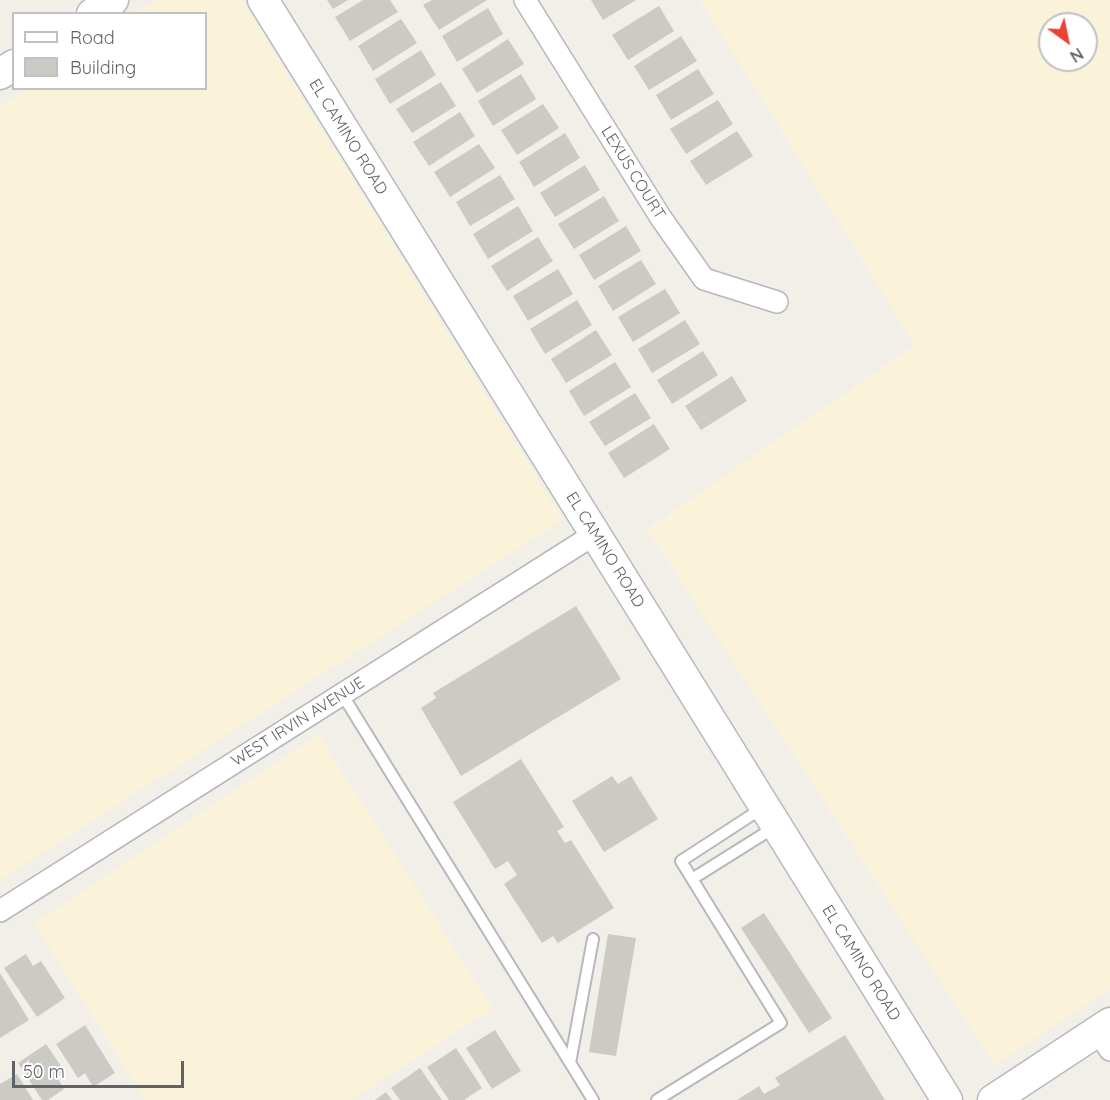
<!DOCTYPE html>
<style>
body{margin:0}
#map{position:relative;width:1110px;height:1100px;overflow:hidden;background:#f1efe8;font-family:Quicksand,sans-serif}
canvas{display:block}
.legend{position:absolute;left:12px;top:12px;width:195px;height:78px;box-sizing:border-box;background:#fff;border:2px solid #bfc1c3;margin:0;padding:8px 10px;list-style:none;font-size:18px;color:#5f6368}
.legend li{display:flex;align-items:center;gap:12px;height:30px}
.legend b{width:30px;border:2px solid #bfc1c3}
.north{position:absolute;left:1038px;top:12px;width:60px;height:60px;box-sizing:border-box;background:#fff;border:2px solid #bfc1c3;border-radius:50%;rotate:147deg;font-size:16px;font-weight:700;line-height:24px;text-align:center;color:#5f6368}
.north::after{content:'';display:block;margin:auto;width:21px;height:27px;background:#ea4335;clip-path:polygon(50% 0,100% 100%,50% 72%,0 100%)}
.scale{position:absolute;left:12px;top:1061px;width:172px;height:27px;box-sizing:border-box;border:3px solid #5f6368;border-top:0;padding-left:8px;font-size:18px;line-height:21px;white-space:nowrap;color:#5f6368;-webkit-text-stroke:4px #fff;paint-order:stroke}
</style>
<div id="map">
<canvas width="1110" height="1100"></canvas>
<ul class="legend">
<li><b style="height:8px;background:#fff"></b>Road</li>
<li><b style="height:16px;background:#cccac5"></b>Building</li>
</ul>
<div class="north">N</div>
<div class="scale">50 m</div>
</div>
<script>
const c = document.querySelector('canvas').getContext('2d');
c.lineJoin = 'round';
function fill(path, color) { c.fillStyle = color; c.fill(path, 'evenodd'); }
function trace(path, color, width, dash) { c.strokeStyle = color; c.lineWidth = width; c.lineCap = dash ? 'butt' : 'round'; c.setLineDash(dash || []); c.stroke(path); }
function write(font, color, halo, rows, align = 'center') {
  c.font = font + ' Quicksand,sans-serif'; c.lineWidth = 6; c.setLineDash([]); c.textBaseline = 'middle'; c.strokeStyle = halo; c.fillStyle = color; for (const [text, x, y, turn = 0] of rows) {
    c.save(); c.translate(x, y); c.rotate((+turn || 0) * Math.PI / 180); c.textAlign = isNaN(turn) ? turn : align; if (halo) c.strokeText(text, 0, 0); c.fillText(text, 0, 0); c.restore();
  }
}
fill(new Path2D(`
 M156,0H242L563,520L0,880V106L26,89L206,88V14L136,13Z
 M700,0H1110V989L995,1065L647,529L915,345ZM1050,24H1086V60H1050Z
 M319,735L493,1009L351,1100H145L34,923Z`), '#fbf3d9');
fill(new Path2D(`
 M327,0H348L333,9Z
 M363,0H390L398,12L350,41L335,17Z
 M432,0H487L439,30L423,5Z
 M591,0H636L603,20Z
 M659,6L674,31L628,60L612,35Z
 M488,8L503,34L457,62L442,36Z
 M401,19L417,43L373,71L358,46Z
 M681,36L697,61L649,90L634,66Z
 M508,39L524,64L477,93L462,69Z
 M421,50L436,75L390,104L375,79Z
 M698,69L714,94L671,120L656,95Z
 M521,74L536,99L493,126L478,101Z
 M441,82L456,106L412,133L396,109Z
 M718,100L733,124L686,154L670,129Z
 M543,104L559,128L517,155L501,130Z
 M460,112L475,136L429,166L413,142Z
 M737,131L753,156L706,185L690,161Z
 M565,133L580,158L534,187L519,162Z
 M479,144L495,168L450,197L434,172Z
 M585,165L600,190L555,217L540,193Z
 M500,175L515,199L470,226L456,202Z
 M604,196L619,221L574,249L558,224Z
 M518,206L533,231L488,259L473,234Z
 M626,226L641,251L594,280L579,255Z
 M538,237L553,261L507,291L491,266Z
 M641,260L656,284L613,311L598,286Z
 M558,269L573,294L528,321L513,296Z
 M665,289L680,313L633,342L618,317Z
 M577,300L592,325L545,354L530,329Z
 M685,320L700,344L652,373L638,349Z
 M596,330L612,355L566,383L551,359Z
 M703,351L718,375L672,404L657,380Z
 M615,362L631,387L584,416L569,391Z
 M732,376L747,401L701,430L685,406Z
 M635,393L651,418L605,446L589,422Z
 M654,424L670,449L624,478L608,453Z
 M576,606L621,679L461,776L421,708L436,698L433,693Z
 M521,759L564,827L557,831L565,843L571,840L614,908L558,943L553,936L542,943L504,884L517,875L508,861L495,869L453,802Z
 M612,776L618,784L631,776L658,819L604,852L572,801Z
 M764,913L832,1018L809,1033L741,928Z
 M608,934L636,938L616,1056L589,1052Z
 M26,954L33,966L41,961L65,998L37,1017L4,968Z
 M0,973L29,1020L0,1038Z
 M85,1025L115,1073L93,1087L85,1073L78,1078L56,1044Z
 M495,1030L521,1071L492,1089L466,1048Z
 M845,1035L885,1100H737L759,1086L764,1094L780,1085L775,1078Z
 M46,1044L65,1072L57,1077L64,1089L48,1100H42L18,1063Z
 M456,1048L482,1088L464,1100H449L427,1067Z
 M420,1068L442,1100H400L391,1088Z
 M17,1074L33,1100H0V1084Z
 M386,1092L392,1100H375Z`), '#cccac5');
const lane = new Path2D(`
 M342,694L593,1100
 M692,879L775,827
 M570,1063L593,939
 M657,1100L781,1023L681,861L764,807`);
const street = new Path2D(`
 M525,0L661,218L704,279L777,302
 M0,911L595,534
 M1098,1031L1110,1050`);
const secondary = new Path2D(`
 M263,0L947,1100
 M92,14L113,0
 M0,74L14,65
 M993,1100L1110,1023`);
trace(lane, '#b5b8bc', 14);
trace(street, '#b5b8bc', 24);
trace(secondary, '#b6babf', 33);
trace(lane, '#fff', 10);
trace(street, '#fff', 21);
trace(secondary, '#fff', 30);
write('16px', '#5f6368', '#fff', [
 ["EL CAMINO ROAD",348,137,58],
 ["LEXUS COURT",633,173,58],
 ["EL CAMINO ROAD",605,550,58],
 ["WEST IRVIN AVENUE",298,722,-32],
 ["EL CAMINO ROAD",861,963,58]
]);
</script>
